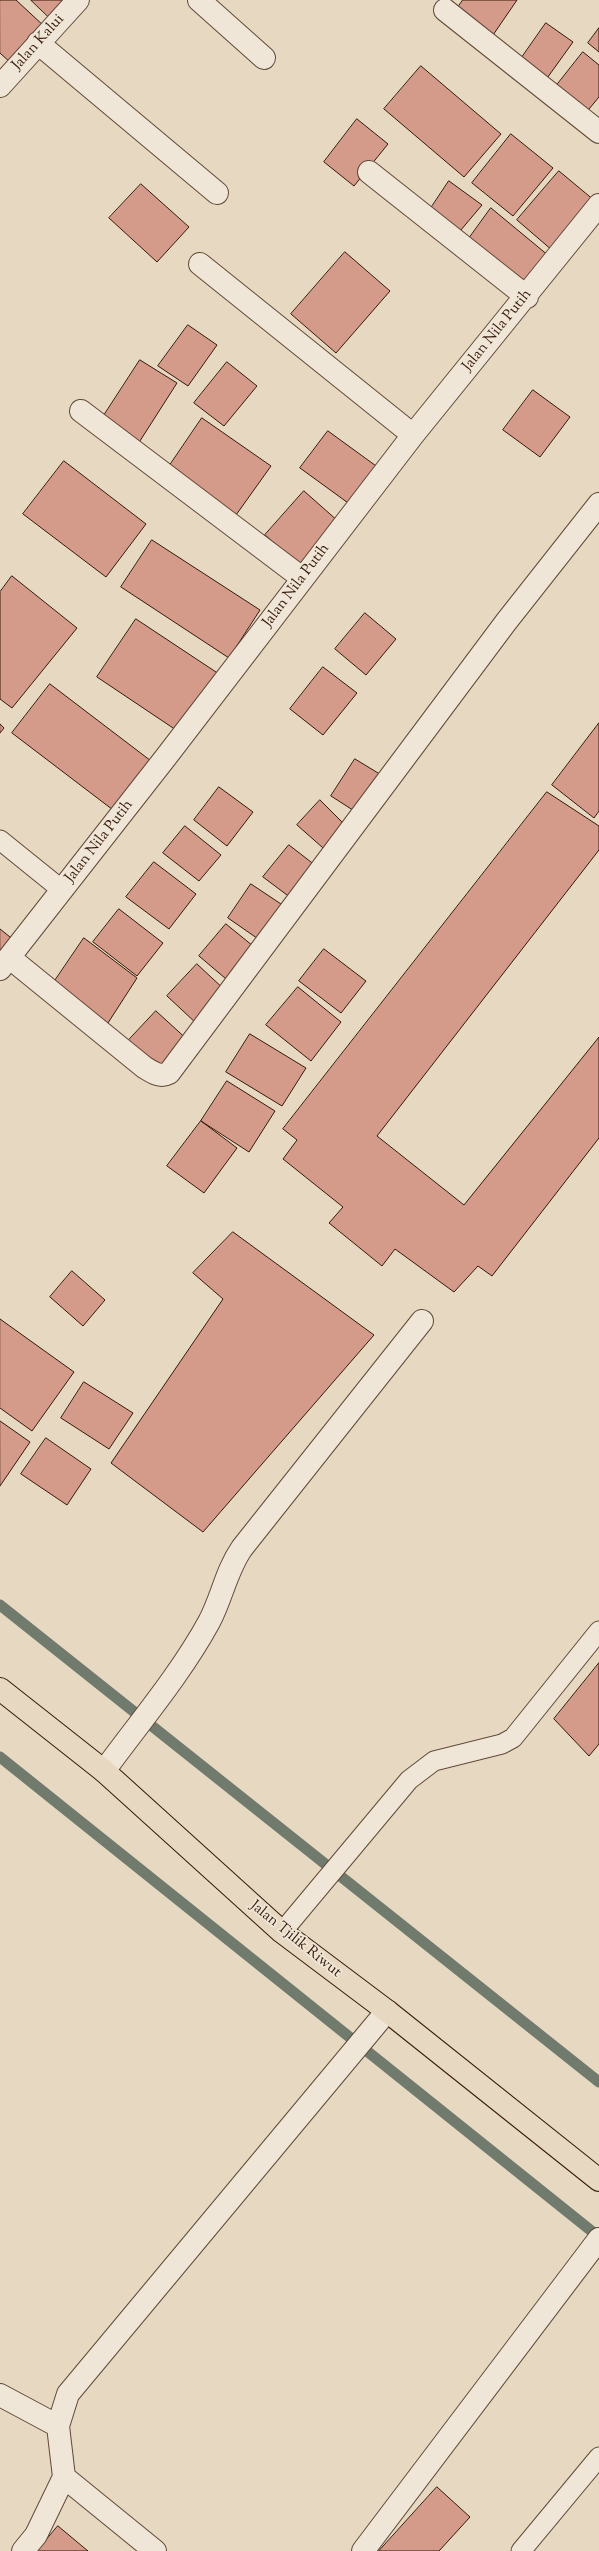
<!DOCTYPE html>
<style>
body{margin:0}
canvas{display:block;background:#e7d9c1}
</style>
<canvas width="599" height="2551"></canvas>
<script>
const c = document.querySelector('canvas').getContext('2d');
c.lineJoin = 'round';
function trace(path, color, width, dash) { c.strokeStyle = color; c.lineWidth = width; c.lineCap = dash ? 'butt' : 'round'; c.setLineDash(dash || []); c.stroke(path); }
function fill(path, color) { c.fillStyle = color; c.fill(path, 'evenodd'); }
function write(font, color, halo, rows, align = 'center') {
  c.font = font + ' "Sorts Mill Goudy",serif'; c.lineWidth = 3.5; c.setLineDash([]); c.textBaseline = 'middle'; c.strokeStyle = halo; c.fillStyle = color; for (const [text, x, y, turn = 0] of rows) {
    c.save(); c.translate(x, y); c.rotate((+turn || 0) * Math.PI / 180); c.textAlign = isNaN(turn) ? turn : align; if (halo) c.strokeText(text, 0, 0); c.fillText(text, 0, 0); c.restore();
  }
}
trace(new Path2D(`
 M0,1605L599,2082
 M0,1757L599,2237`), '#707a6d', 11);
const building = new Path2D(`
 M0,0H16L45,27L12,64L0,53Z
 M31,0H69L51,19Z
 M463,0H517L491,38L454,13Z
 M546,23L573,42L545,81L518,63Z
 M599,28V52L588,43Z
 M583,52L599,65V97L584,115L553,90Z
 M421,66L501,134L464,177L384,109Z
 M357,119L388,144L354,186L324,162Z
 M511,134L553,168L513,216L472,183Z
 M559,171L595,201L553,251L517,220Z
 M449,181L482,205L455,237L427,214Z
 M141,184L189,227L157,262L109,218Z
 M491,208L549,256L520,286L465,244Z
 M345,252L390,291L336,353L291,314Z
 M188,325L217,345L188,386L158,366Z
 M140,360L177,383L138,444L101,420Z
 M227,362L257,386L224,426L194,403Z
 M533,390L570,417L540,457L503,430Z
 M202,418L271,466L236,515L168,468Z
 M328,431L383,471L355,508L300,468Z
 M64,461L146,524L106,577L23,514Z
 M304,491L339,522L301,566L265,535Z
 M152,540L260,610L229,658L121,587Z
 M12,576L77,628L12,708L0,699V592Z
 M365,613L396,639L366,675L335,649Z
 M136,619L219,674L179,732L97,677Z
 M323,667L357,693L323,735L290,709Z
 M50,684L155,764L117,813L12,733Z
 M599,723V811L594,818L552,785Z
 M0,724L4,728L0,733Z
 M355,759L383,776L359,814L331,796Z
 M219,787L253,812L227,846L194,820Z
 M547,792L599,826V850L377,1136L464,1205L599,1037V1138L492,1276L478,1266L454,1292L395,1249L382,1266L329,1223L343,1207L283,1159L297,1140L283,1129Z
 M320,800L349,829L331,855L297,825Z
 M185,826L221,855L199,881L163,853Z
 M289,845L320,869L295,901L263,877Z
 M154,862L196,894L169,929L126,897Z
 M251,884L290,910L264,943L228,918Z
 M119,909L163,943L137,976L93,942Z
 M226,924L258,950L232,984L199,956Z
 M0,929L15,941L0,960Z
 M84,938L137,978L106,1026L50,988Z
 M324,949L366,981L341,1013L299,981Z
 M197,964L227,992L197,1024L167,996Z
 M298,987L341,1022L311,1061L266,1025Z
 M156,1011L190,1042L161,1073L127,1042Z
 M250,1034L306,1068L282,1106L226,1072Z
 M227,1081L275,1111L249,1152L201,1121Z
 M201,1121L237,1148L204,1193L167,1166Z
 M233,1232L374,1335L203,1532L111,1463L223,1299L193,1273Z
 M72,1271L105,1300L83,1326L50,1297Z
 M0,1319L74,1372L32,1431L0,1408Z
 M84,1382L133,1413L109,1449L61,1418Z
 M0,1421L30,1442L0,1486Z
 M46,1438L91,1469L67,1505L21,1474Z
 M599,1663V1744L589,1756L554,1719Z
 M437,2487L470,2517L439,2551H379Z
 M58,2526L88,2551H37Z`);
fill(building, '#d49b8b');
trace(building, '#36190b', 1);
const service = new Path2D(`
 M0,840L62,890
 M282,1932L409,1780L434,1761L502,1744L513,1738L599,1631
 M521,2551L599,2457`);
const minor = new Path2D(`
 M199,0L264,58
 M445,10L599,132
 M38,43L217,193
 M0,86L78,0
 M369,172L527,297
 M200,264L413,435
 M81,411L302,578
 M10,958L144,1067C152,1072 160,1078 169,1073L506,622L599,504
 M0,969L166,757L413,435L599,205
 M104,1771C139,1723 180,1675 209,1622C222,1598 226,1571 242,1548L422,1321
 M0,2395L58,2426
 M64,2477L155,2551
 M23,2551L36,2535L64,2477L58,2426L68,2394L387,2011
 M363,2551L599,2239`);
const trunk = new Path2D(`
 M0,1689L104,1771L282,1932L387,2011L599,2180`);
trace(service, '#624938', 21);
trace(minor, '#624938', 24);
trace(trunk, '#36190b', 24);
trace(service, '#efe6d7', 19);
trace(minor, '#efe6d7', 22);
trace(trunk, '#e7d9c1', 22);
write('15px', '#36190b', '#efe6d7', [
 ["Jalan Kalui",39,43,-48],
 ["Jalan Nila Putih",498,331,-51],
 ["Jalan Nila Putih",297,586,-53],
 ["Jalan Nila Putih",100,842,-52],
 ["Jalan Tjilik Riwut",295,1940,39]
]);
</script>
